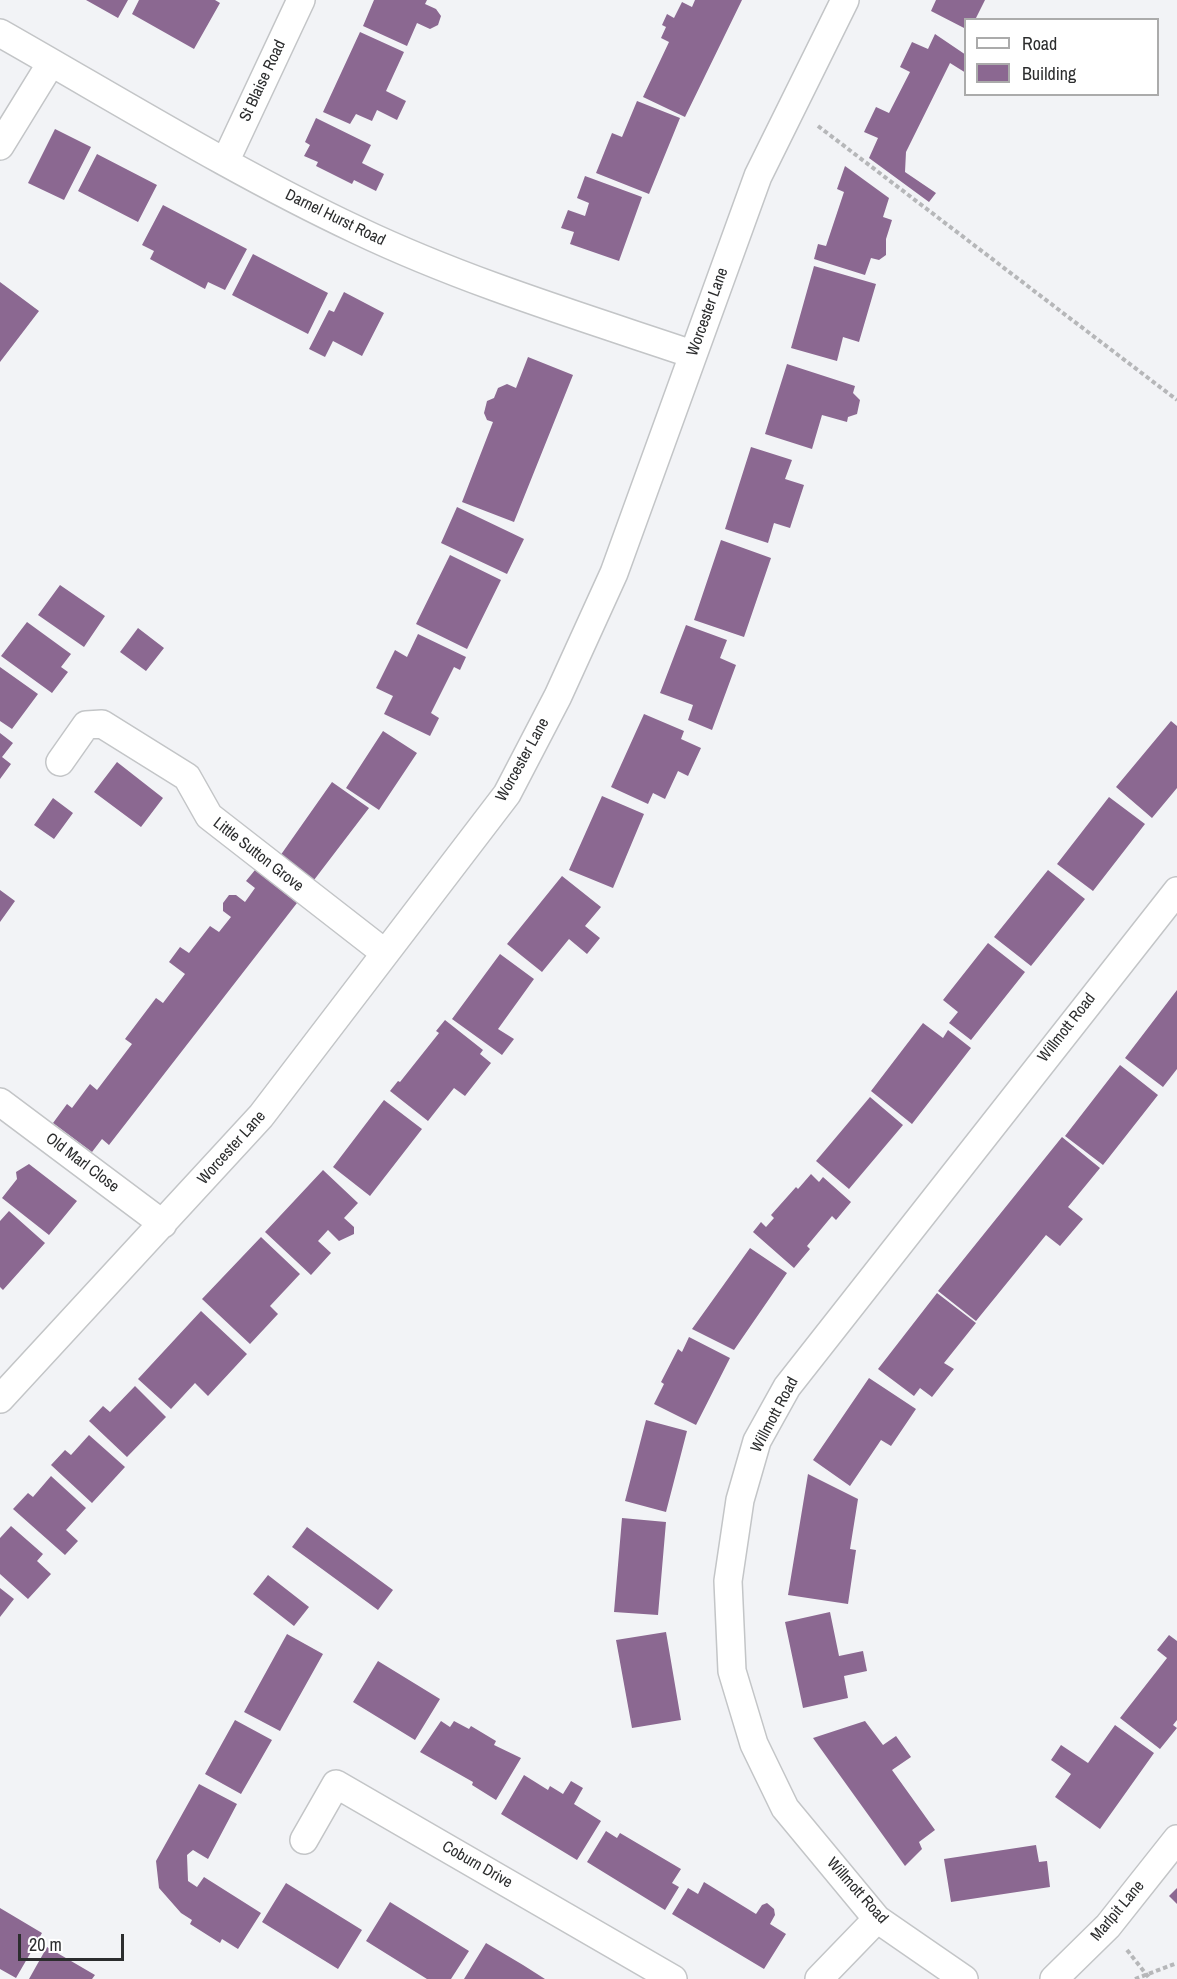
<!DOCTYPE html>
<style>
body{margin:0}
#map{position:relative;width:1177px;height:1979px;overflow:hidden;background:#f2f3f6;font-family:"Archivo Narrow",sans-serif}
canvas{display:block}
.legend{position:absolute;left:964px;top:18px;width:195px;height:78px;box-sizing:border-box;background:#fff;border:2px solid #ababab;margin:0;padding:8px 10px;list-style:none;font-size:18px;color:#2c2d2e}
.legend li{display:flex;align-items:center;gap:12px;height:30px}
.legend b{width:30px;border:2px solid #ababab}
.scale{position:absolute;left:18px;top:1934px;width:106px;height:27px;box-sizing:border-box;border:3px solid #2c2d2e;border-top:0;padding-left:8px;font-size:18px;line-height:21px;white-space:nowrap;color:#2c2d2e;-webkit-text-stroke:4px #fff;paint-order:stroke}
</style>
<div id="map">
<canvas width="1177" height="1979"></canvas>
<ul class="legend">
<li><b style="height:8px;background:#fff"></b>Road</li>
<li><b style="height:16px;background:#8b6891"></b>Building</li>
</ul>
<div class="scale">20 m</div>
</div>
<script>
const c = document.querySelector('canvas').getContext('2d');
c.lineJoin = 'round';
function fill(path, color) { c.fillStyle = color; c.fill(path, 'evenodd'); }
function trace(path, color, width, dash) { c.strokeStyle = color; c.lineWidth = width; c.lineCap = dash ? 'butt' : 'round'; c.setLineDash(dash || []); c.stroke(path); }
function write(font, color, halo, rows, align = 'center') {
  c.font = font + ' "Archivo Narrow",sans-serif'; c.lineWidth = 6; c.setLineDash([]); c.textBaseline = 'middle'; c.strokeStyle = halo; c.fillStyle = color; for (const [text, x, y, turn = 0] of rows) {
    c.save(); c.translate(x, y); c.rotate((+turn || 0) * Math.PI / 180); c.textAlign = isNaN(turn) ? turn : align; if (halo) c.strokeText(text, 0, 0); c.fillText(text, 0, 0); c.restore();
  }
}
fill(new Path2D(`
 M86,0H128L118,18Z
 M139,0H215L220,3L194,49L132,14Z
 M374,0H427L425,4L436,9L441,16L438,25L430,29L417,23L407,46L363,26Z
 M695,0H742L685,117L643,97L669,42L661,38L666,27L662,25L667,14L674,18L682,2L692,7Z
 M936,0H985L975,20H966V29L931,11Z
 M360,32L404,52L386,91L406,101L397,120L377,110L372,121L356,114L350,124L323,112Z
 M935,34L966,55V73L950,63L906,152L905,172L936,193L929,202L869,158L878,138L864,132L876,107L889,113L910,72L900,67L912,42L928,49Z
 M637,101L680,118L649,194L596,173L612,133L622,137Z
 M316,118L371,145L362,163L384,174L376,191L354,180L352,184L316,166L318,162L304,156L310,145L305,142Z
 M55,129L91,147L64,200L28,183Z
 M97,154L157,185L138,222L78,191Z
 M845,166L889,198L883,217L892,220L886,239V255L879,260L871,258L865,275L814,259L818,244L826,246L844,192L837,189Z
 M585,176L642,197L619,261L570,244L574,232L561,228L568,210L585,216L589,203L577,198Z
 M163,205L247,249L225,290L208,282L205,289L150,259L154,251L142,245Z
 M253,254L328,293L308,334L232,295Z
 M814,266L876,284L859,342L843,337L837,361L791,348Z
 M0,282L39,311L0,362Z
 M344,292L384,313L362,356L333,341L325,357L309,349L329,310L334,312Z
 M528,357L573,375L514,522L462,502L493,422L487,420L484,413L487,401L494,398L498,388L507,384L516,388Z
 M787,364L855,386L853,393L860,400L857,414L848,417L847,422L822,415L812,449L765,434Z
 M751,447L792,460L785,479L804,485L790,528L774,523L768,543L725,529Z
 M457,507L524,539L507,574L441,543Z
 M721,540L771,558L744,637L694,620Z
 M450,555L501,580L467,649L416,624Z
 M60,585L105,616L84,647L38,615Z
 M27,622L71,654L61,667L68,672L52,693L1,656Z
 M686,625L727,640L720,658L736,665L712,730L688,720L693,705L660,693Z
 M138,628L164,648L146,671L120,652Z
 M418,634L466,657L460,670L454,667L431,713L439,718L430,736L384,714L393,696L376,688L395,650L407,657Z
 M0,667L38,694L12,729L0,721Z
 M644,714L684,731L681,739L701,748L688,776L678,771L665,799L653,793L648,804L611,787Z
 M1171,721L1177,726V788L1152,818L1116,787Z
 M383,731L417,753L379,810L346,788Z
 M0,733L13,743L2,757L11,764L0,779Z
 M117,762L163,798L141,827L94,792Z
 M332,782L369,808L314,880L280,856Z
 M602,796L644,814L613,888L569,870Z
 M1109,797L1145,824L1093,891L1057,864Z
 M53,798L73,813L54,839L34,825Z
 M255,870L297,903L109,1145L102,1139L92,1152L53,1123L67,1104L72,1108L90,1084L97,1090L132,1044L125,1039L156,998L163,1003L185,974L169,962L180,947L189,953L210,926L219,932L231,917L223,911V903L229,895H236L245,902L255,888L246,881Z
 M1048,870L1085,899L1031,966L994,937Z
 M562,876L601,907L585,926L600,938L587,954L569,939L542,972L507,944Z
 M0,890L15,901L0,922Z
 M988,943L1025,972L971,1040L949,1023L958,1012L943,1000Z
 M500,954L534,979L498,1029L514,1039L502,1055L452,1019Z
 M1177,990V1069L1163,1087L1125,1058Z
 M445,1020L483,1050L480,1054L491,1063L465,1096L454,1088L428,1121L390,1091L398,1081L400,1082L439,1033L436,1031Z
 M923,1023L943,1038L948,1030L971,1048L912,1124L871,1091Z
 M1120,1065L1158,1095L1103,1165L1065,1136Z
 M870,1097L903,1125L849,1189L816,1161Z
 M384,1100L422,1129L370,1196L333,1167Z
 M1062,1137L1100,1168L1068,1207L1083,1219L1060,1246L1046,1235L976,1321L938,1291Z
 M29,1164L77,1201L49,1235L2,1198L17,1179L16,1172Z
 M323,1170L358,1203L344,1218L354,1227V1234L339,1241L328,1230L318,1241L331,1253L311,1275L265,1232Z
 M811,1174L819,1182L823,1177L851,1202L836,1220L832,1216L807,1246L810,1249L794,1268L753,1232L761,1222L766,1227L774,1218L771,1215L796,1187L798,1189Z
 M9,1211L45,1243L3,1290L0,1287V1221Z
 M261,1237L300,1274L270,1306L278,1314L250,1344L202,1299Z
 M750,1248L787,1273L734,1350L692,1329Z
 M937,1293L976,1323L944,1363L954,1369L932,1397L920,1388L914,1396L878,1369Z
 M201,1311L247,1354L208,1396L195,1383L171,1409L138,1379Z
 M689,1337L730,1358L696,1425L654,1404L664,1384L661,1382L678,1349L682,1352Z
 M869,1378L916,1409L891,1446L881,1440L850,1486L813,1460Z
 M135,1386L166,1417L127,1457L89,1421L103,1406L110,1412Z
 M646,1420L687,1431L666,1512L625,1501Z
 M89,1435L125,1467L92,1503L51,1465L65,1450L71,1455Z
 M808,1474L858,1499L850,1549L856,1550L848,1604L788,1595Z
 M51,1476L86,1508L66,1530L78,1541L65,1555L13,1509L28,1493L33,1497Z
 M622,1518L666,1522L658,1615L614,1612Z
 M11,1526L43,1554L37,1561L51,1574L28,1599L0,1574V1538Z
 M307,1527L393,1590L378,1610L292,1547Z
 M268,1575L309,1607L294,1626L253,1594Z
 M0,1588L14,1599L0,1617Z
 M830,1612L839,1656L863,1651L867,1671L844,1676L848,1698L803,1708L785,1622Z
 M666,1632L681,1720L632,1728L616,1640Z
 M287,1634L323,1654L280,1731L244,1712Z
 M1169,1635L1177,1641V1720L1173,1725L1177,1728L1160,1749L1120,1718L1167,1658L1157,1650Z
 M378,1661L440,1699L415,1740L353,1702Z
 M235,1720L272,1740L241,1794L205,1774Z
 M441,1721L450,1727L454,1721L469,1729L471,1726L496,1741L494,1745L521,1758L496,1800L472,1785L473,1782L420,1752Z
 M865,1721L883,1745L896,1736L911,1757L892,1770L935,1830L919,1842L922,1849L905,1866L813,1738Z
 M1115,1725L1154,1753L1100,1829L1055,1797L1071,1774L1051,1760L1061,1745L1088,1763Z
 M524,1775L548,1790L550,1786L563,1794L571,1781L583,1788L574,1804L601,1821L577,1860L501,1814Z
 M199,1784L237,1804L208,1859L193,1850L187,1855L188,1881L197,1887L204,1877L261,1913L238,1949L222,1939L220,1943L190,1924L192,1920L181,1913L159,1888L156,1861Z
 M606,1831L617,1838L620,1833L681,1869L672,1883L679,1887L665,1910L587,1862Z
 M1036,1845L1039,1862L1047,1861L1050,1887L951,1902L944,1859Z
 M704,1882L756,1914L762,1905L767,1903L774,1909L775,1915L770,1924L786,1934L764,1969L672,1914L688,1888L698,1894Z
 M286,1883L362,1930L338,1969L262,1922Z
 M1177,1888V1904L1169,1896Z
 M390,1902L469,1951L451,1979H427L366,1941Z
 M0,1908L42,1933L16,1978L0,1969Z
 M486,1943L523,1965L545,1979H464Z
 M47,1947L95,1975L92,1979H29Z`), '#8b6891');
const street = new Path2D(`
 M0,33C118,100 234,172 357,230C464,281 579,316 692,354
 M0,146L51,63
 M225,162L301,0
 M60,762L86,725L102,724L187,777L209,816L385,953
 M0,1102L163,1224
 M0,1399L261,1116L507,794L558,696L614,573L758,176L845,0
 M304,1840L336,1784L673,1979
 M819,1979L877,1919
 M964,1979L877,1919L785,1808L754,1744L732,1671L728,1581L740,1500L757,1441L787,1387L1177,891
 M1054,1979L1108,1926L1177,1839`);
trace(street, '#c3c5c7', 30);
trace(new Path2D(`
 M818,126L1177,400
 M1127,1950L1150,1979
 M1135,1979L1177,1963`), '#b6b7b9', 4, [4.5, 3]);
trace(street, '#fff', 27);
write('16px', '#2c2d2e', '#fff', [
 ["St Blaise Road",263,81,-65],
 ["Darnel Hurst Road",335,218,26],
 ["Worcester Lane",708,312,-70],
 ["Worcester Lane",523,760,-61],
 ["Little Sutton Grove",258,855,38],
 ["Willmott Road",1067,1028,-52],
 ["Worcester Lane",232,1148,-48],
 ["Old Marl Close",82,1163,37],
 ["Willmott Road",775,1415,-62],
 ["Coburn Drive",477,1865,30],
 ["Willmott Road",857,1891,48],
 ["Marlpit Lane",1118,1911,-50]
]);
</script>
